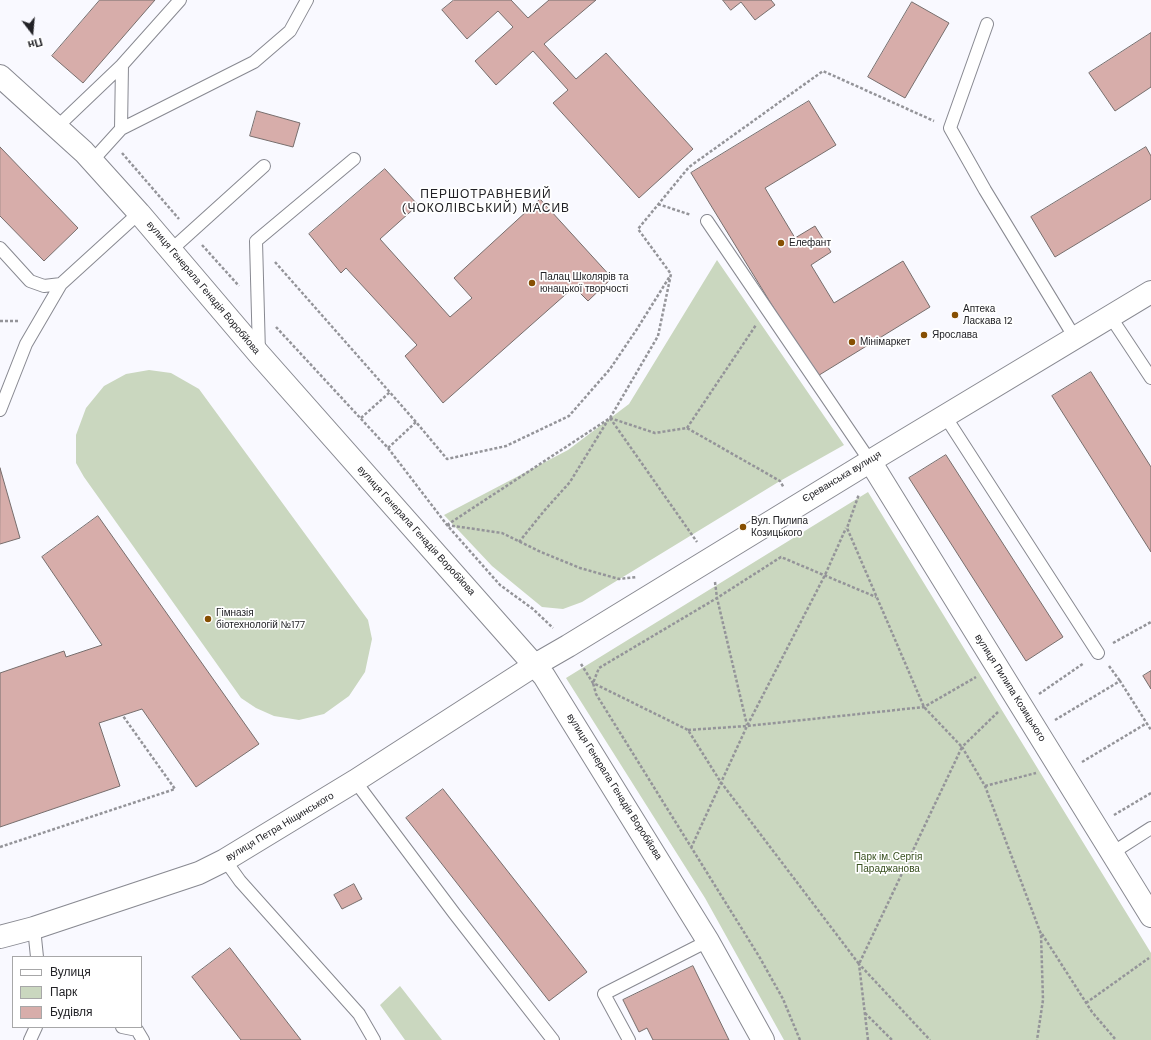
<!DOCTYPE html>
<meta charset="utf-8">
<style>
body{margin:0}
#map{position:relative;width:1151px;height:1040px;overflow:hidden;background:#f9f9ff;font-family:"DM Sans",sans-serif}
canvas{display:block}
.legend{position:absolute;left:12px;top:956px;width:130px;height:72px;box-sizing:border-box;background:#fff;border:1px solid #a7a7a8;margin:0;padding:5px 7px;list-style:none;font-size:12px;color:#222226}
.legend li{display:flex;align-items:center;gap:8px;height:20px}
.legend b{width:20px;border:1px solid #a7a7a8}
.north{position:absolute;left:12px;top:12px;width:40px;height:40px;-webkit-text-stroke:3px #fff;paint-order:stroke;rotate:164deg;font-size:11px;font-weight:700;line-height:16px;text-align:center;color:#222226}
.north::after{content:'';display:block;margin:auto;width:14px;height:18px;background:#222226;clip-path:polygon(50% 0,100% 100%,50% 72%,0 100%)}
</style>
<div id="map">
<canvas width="1151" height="1040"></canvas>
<ul class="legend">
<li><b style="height:5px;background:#fff"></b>Вулиця</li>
<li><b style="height:11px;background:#cad7bf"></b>Парк</li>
<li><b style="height:11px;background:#d7adaa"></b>Будівля</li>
</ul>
<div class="north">Пн</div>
</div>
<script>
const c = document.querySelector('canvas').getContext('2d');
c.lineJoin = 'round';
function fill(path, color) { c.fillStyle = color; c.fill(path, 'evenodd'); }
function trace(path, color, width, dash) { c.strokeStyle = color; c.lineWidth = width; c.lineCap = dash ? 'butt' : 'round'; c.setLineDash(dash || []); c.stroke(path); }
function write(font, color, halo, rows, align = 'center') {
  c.font = font + ' "DM Sans",sans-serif'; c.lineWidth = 3.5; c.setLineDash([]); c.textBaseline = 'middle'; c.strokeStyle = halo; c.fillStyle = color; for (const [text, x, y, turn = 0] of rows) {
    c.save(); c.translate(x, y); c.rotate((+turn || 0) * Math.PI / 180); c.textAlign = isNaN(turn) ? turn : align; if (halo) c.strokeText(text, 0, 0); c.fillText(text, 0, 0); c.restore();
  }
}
fill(new Path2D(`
 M717,260L844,445L780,481L582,602L563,609L542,607L492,566L444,515L568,450L629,404Z
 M149,370L171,373L199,389L368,620L372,639L365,672L349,696L324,714L299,720L274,716L256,708L241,698L84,477L76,463V435L86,408L104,386L126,374Z
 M868,492L1151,953V1040H784L705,898L566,678Z
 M400,986L442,1040H405L380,1005Z`), '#cad7bf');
const building = new Path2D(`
 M100,0H155L83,83L52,56Z
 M454,0H511L528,18L549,0H596L544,44L576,79L606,53L693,149L639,198L553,103L568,90L533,51L496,85L475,61L513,27L498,11L467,39L442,10Z
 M723,0H771L775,5L755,20L741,2L731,10Z
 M912,2L949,23L905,98L868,77Z
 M1151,33V87L1115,111L1089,73Z
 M809,101L836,145L765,188L795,238L815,226L831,252L811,265L834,303L903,261L930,307L816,377L691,173Z
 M257,111L300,123L293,147L250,136Z
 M0,147L78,228L44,261L0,216Z
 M1146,147L1151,156V199L1055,257L1031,217Z
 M385,169L418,205L380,239L450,317L472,298L454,278L540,199L612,278L588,301L574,287L443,403L405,356L417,345L346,268L341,273L309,234Z
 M1091,372L1151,467V552L1052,396Z
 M946,455L1063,637L1026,661L909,478Z
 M0,468L20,538L0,544Z
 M98,516L259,744L196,787L142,709L99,723L120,786L0,827V673L64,651L66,657L102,645L42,557Z
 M1151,671V689L1143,676Z
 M443,789L587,972L549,1001L406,818Z
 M354,884L362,899L342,909L334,895Z
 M230,948L301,1040H241L192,977Z
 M693,966L729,1040H653L647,1028L639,1032L623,1000Z`);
fill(building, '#d7adaa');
trace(building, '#776e6d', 1);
const service = new Path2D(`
 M987,24L950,128L985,190L1075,338
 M57,127L122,65
 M121,129L122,65L180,0
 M92,161L121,129L254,62L290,31L307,0
 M707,221L870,461
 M0,248L30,281L44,286L61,284
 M171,250L264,166
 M1110,316L1151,378
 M259,353L256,241L354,159
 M0,410L26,344L61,284L139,213
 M945,416L1098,653
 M355,781L454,913L553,1040
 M1112,853L1151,828
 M225,860L240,881L359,1014L374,1040
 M34,928L37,957
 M122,1027L137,1030L143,1040
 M30,1040L36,1027
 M629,1040L604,994L708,941`);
const minor = new Path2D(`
 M0,76L84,152L139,213L259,354L544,676L708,941L763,1040
 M870,461L1151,916
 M0,937L34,928L199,873L225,860L355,781L535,665L568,646L882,454L1151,292`);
trace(service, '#888991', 14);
trace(minor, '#888991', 24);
trace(new Path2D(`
 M122,153L179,219
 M658,204L691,215
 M202,245L239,286
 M275,262L416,422L447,459L506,446L569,416L610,369L637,329L670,276
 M0,321H19
 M276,327L388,448L447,525L500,585L533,609L553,628
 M361,418L390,392
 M610,418L655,433L687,428L780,481L784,488
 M610,418L697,542
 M687,428L756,325
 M388,448L416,422
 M447,525L610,418L658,336L671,274L638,229L689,167L823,71L934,121
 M447,525L502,533L541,552L580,568L619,579L637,577
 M519,542L544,511L570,482L608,420
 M715,582L717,598L747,725
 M1113,643L1151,622
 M581,664L593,683L688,730L720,781L859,964L962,747L924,707L847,528L859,494
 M1109,666L1120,681
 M1039,694L1084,663
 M998,712L962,747L985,786L1041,934L1043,1000L1037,1040
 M1055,720L1120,681L1151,730
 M688,730L747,726L924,707L976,677
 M1082,762L1147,723
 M985,786L1036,773
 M1114,815L1151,793
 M0,847L175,789L123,716
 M691,848L747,726L825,575L846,528
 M1042,934L1092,1012L1116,1040
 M1086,1003L1149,958
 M865,1013L892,1040
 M800,1040L783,999L760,958L596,694L593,683L599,668L717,598L781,557L876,597
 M868,1040L859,964L930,1040`), '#949499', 2.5, [3, 2]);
trace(service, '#fff', 12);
trace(minor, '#fff', 22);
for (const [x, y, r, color] of [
 [781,243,4,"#874f02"],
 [532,283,4,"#874f02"],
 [955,315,4,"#874f02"],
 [924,335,4,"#874f02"],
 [852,342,4,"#874f02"],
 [743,527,4,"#874f02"],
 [208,619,4,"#874f02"]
]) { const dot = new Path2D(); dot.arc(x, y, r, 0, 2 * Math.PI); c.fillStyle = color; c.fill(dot); trace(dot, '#fff', 1.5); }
write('10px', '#222226', '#fff', [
 ["Елефант",789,243],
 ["Палац Школярів та",540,277],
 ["юнацької творчості",540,289],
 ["Аптека",963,309],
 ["Ласкава 12",963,321],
 ["Ярослава",932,335],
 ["Мінімаркет",860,342],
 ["Вул. Пилипа",751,521],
 ["Козицького",751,533],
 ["Гімназія",216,613],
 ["біотехнологій №177",216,625]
], 'left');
write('10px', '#222226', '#fff', [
 ["вулиця Генерала Генадія Воробйова",203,288,50],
 ["Єреванська вулиця",842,477,-31],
 ["вулиця Генерала Генадія Воробйова",416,531,48],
 ["вулиця Пилипа Козицького",1010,688,58],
 ["вулиця Генерала Генадія Воробйова",614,787,58],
 ["вулиця Петра Ніщинського",280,827,-31]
]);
write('10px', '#364e1d', '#fff', [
 ["Парк ім. Сергія",888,857],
 ["Параджанова",888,869]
]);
c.letterSpacing = '1px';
write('12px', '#222226', '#fff', [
 ["ПЕРШОТРАВНЕВИЙ",486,195],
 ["(ЧОКОЛІВСЬКИЙ) МАСИВ",486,209]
]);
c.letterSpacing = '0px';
</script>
